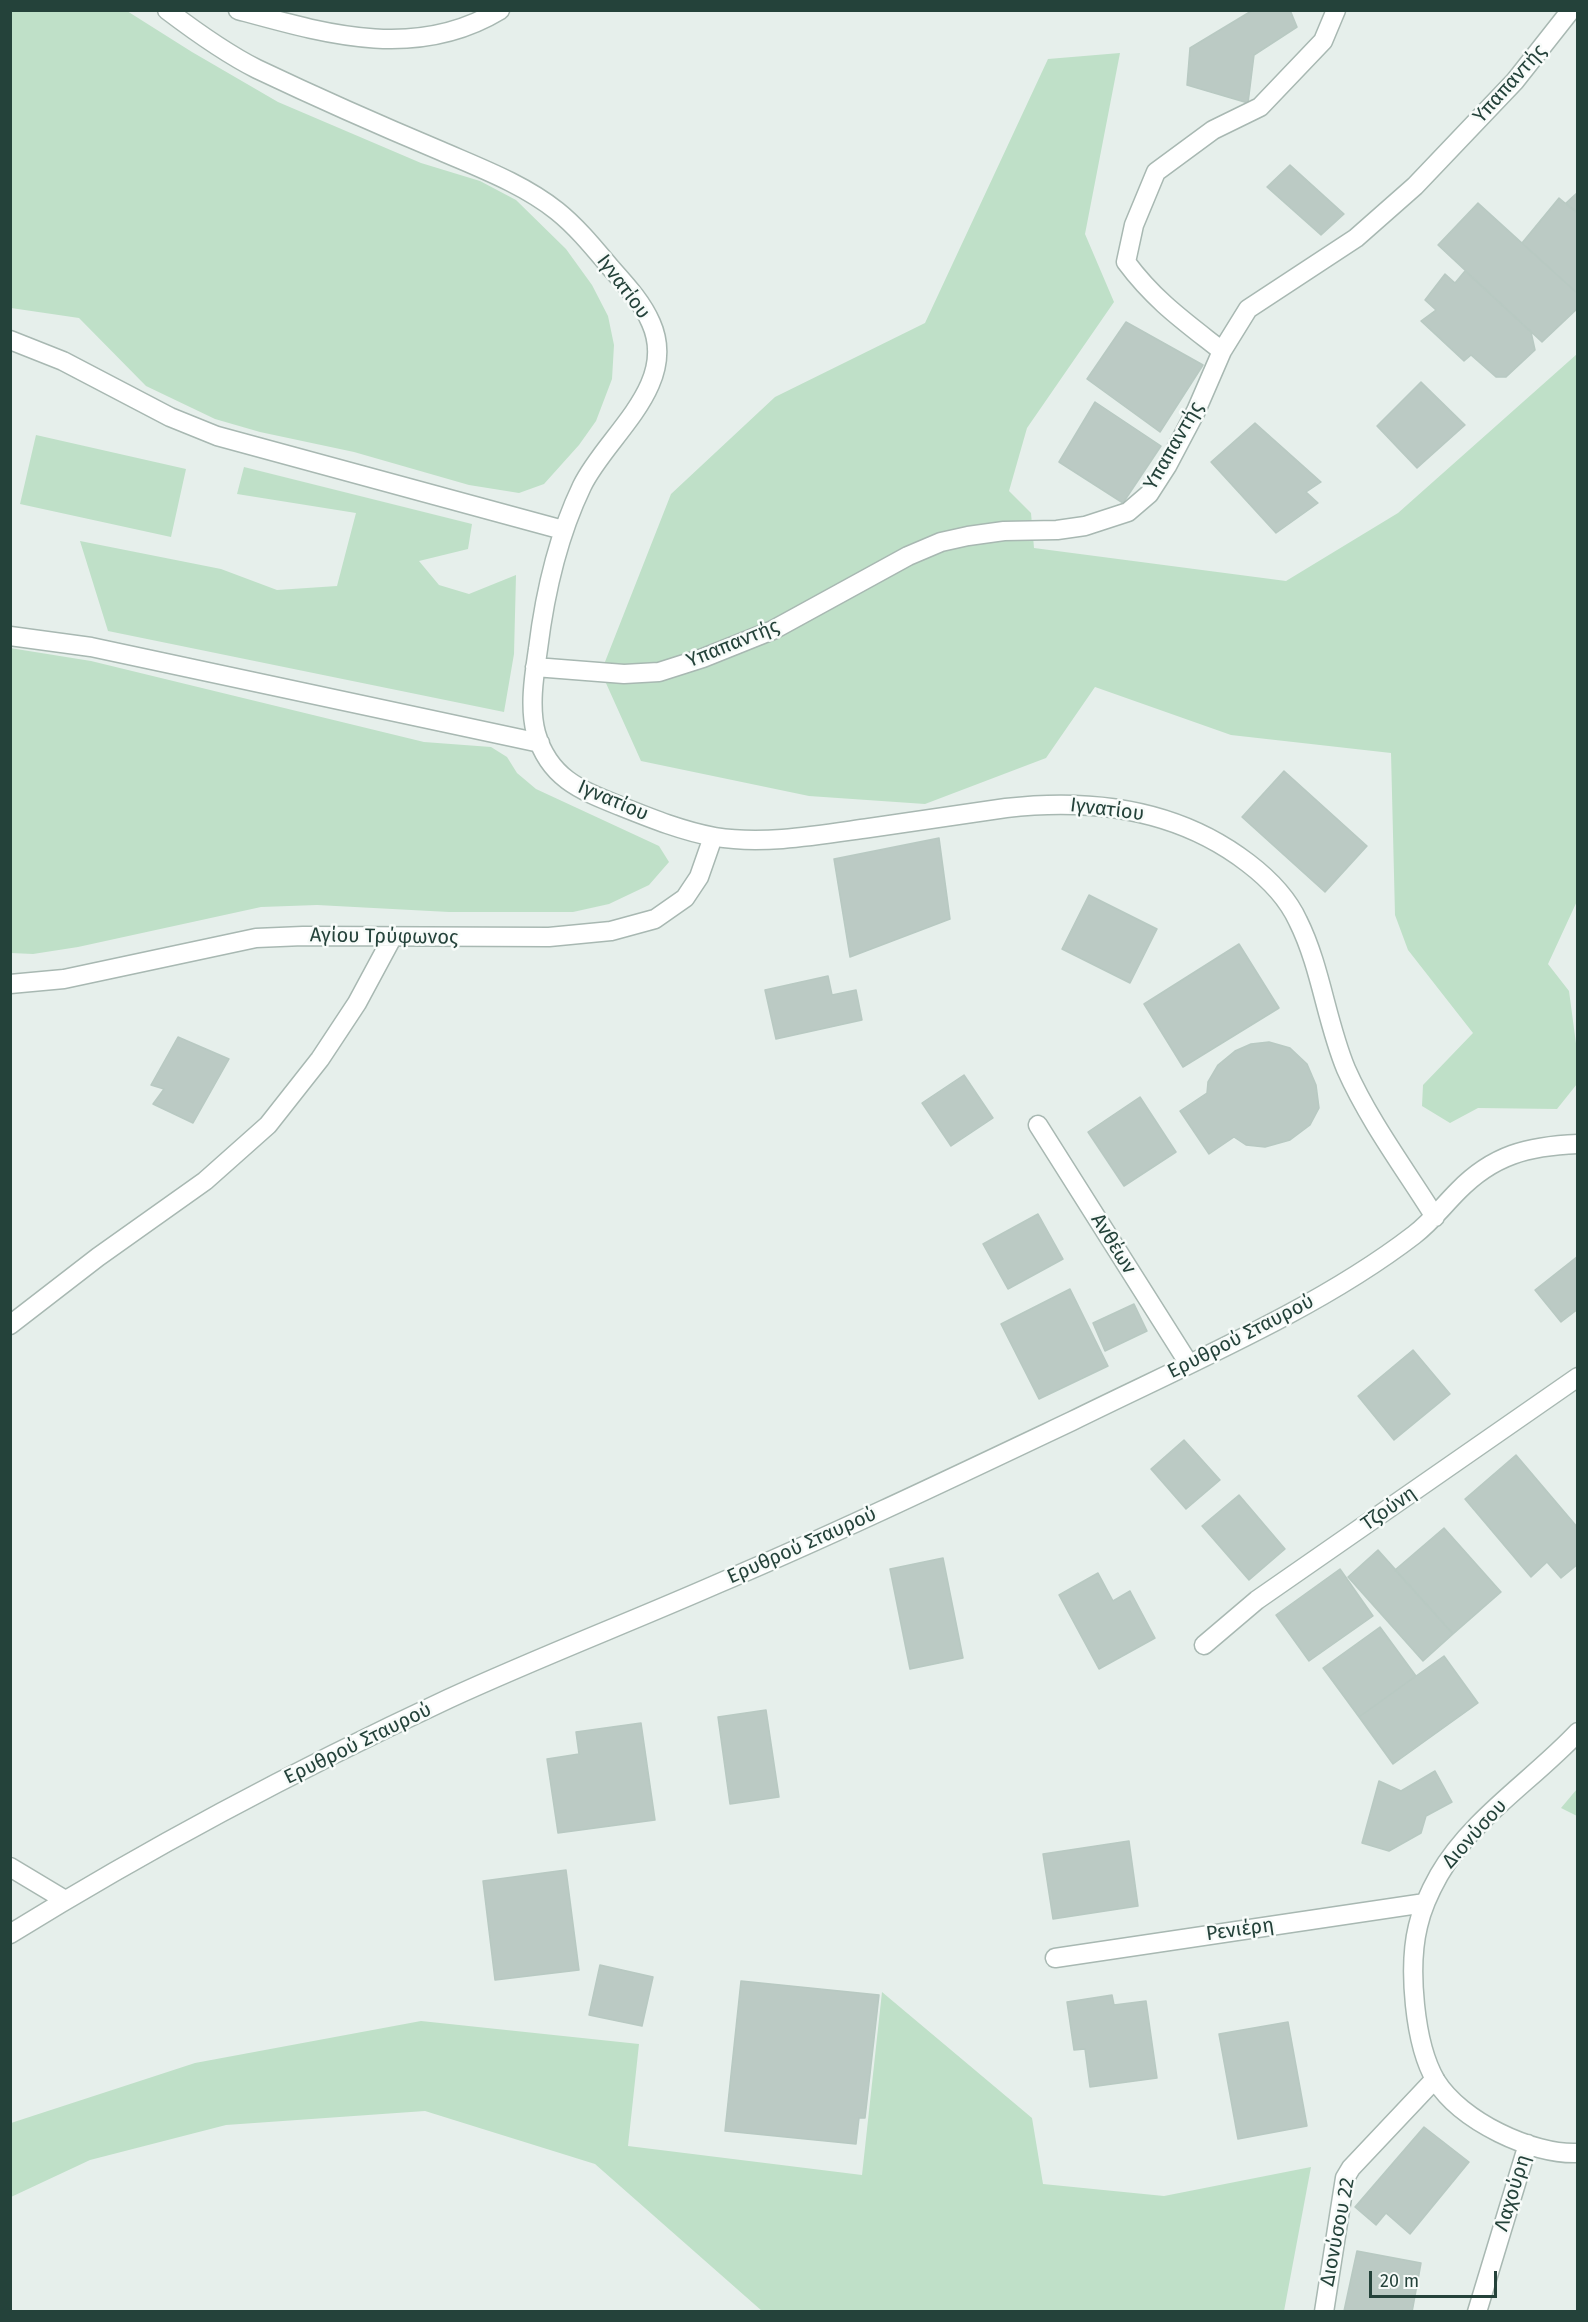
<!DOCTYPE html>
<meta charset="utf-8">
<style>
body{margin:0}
#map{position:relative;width:1588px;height:2322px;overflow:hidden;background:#e6efeb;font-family:"Fira Sans",sans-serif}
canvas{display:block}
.frame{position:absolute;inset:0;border:12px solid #24423a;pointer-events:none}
.scale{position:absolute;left:1369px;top:2271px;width:128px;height:27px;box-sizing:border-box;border:3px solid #24423a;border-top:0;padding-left:8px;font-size:18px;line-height:21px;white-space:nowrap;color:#24423a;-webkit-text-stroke:4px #f7fbf9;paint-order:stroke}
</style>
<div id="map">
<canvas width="1588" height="2322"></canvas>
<div class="frame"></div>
<div class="scale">20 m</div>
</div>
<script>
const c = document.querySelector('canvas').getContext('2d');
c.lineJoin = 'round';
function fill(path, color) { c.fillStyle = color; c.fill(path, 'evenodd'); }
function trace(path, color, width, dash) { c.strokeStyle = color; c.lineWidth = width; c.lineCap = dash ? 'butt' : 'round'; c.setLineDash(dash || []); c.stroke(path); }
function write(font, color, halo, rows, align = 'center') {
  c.font = font + ' "Fira Sans",sans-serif'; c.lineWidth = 5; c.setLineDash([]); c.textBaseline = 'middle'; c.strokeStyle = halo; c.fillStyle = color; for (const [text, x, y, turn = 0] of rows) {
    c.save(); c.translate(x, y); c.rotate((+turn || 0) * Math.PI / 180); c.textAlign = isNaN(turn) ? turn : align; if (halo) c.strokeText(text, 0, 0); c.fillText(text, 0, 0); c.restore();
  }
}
fill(new Path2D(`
 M11,10L127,11L192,52L278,102L421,163L480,181L516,200L566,249L592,285L608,316L614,345L612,379L596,421L579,445L544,484L519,493L469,485L354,452L260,432L215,419L146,386L79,318L11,308Z
 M1120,53L1085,234L1114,302L1027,428L1009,491L1031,513L1034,548L1286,581L1398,513L1577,354L1578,899L1548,964L1569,991L1577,1051V1084L1557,1109L1478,1108L1450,1123L1422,1106L1423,1085L1473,1033L1408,950L1395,915L1391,753L1231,735L1095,687L1046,758L925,804L809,796L641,761L601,672L671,494L775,397L925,323L1048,59Z
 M36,435L186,469L171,537L20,504Z
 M244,467L472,524L468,549L419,561L439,585L469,594L516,575L514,654L504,712L108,631L80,541L221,569L277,590L337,586L356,513L237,494Z
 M10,648L91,661L424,742L491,747L507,757L517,773L536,789L659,846L669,862L649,885L609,904L573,912H449L317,905L261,907L78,947L33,954L11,953Z
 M1577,1789V1816L1561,1808Z
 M882,1992L1032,2118L1043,2184L1164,2196L1311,2167L1284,2311H762L595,2164L425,2111L226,2125L90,2160L11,2197V2123L195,2063L421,2021L639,2044L628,2146L862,2175Z`), '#bfe0c8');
const building = new Path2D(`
 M1253,10H1290L1297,27L1254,55L1248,103L1187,85L1190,48Z
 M1290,165L1344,214L1321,235L1267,187Z
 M1578,192V213L1566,203Z
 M1559,198L1578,214V294L1522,243Z
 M1478,203L1578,294V308L1542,342L1438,245Z
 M1465,271L1531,332L1535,350L1506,377H1496L1471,355L1464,361L1421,321L1436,310L1425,300L1445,274L1455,283Z
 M1126,322L1203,365L1160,432L1087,379Z
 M1421,382L1465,425L1417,468L1377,426Z
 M1095,402L1161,446L1123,503L1059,462Z
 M1255,423L1321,482L1306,492L1318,503L1276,533L1211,462Z
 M1284,771L1367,846L1325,892L1242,817Z
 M939,838L950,919L850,957L834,859Z
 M1089,895L1157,929L1130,983L1062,949Z
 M1239,944L1279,1008L1183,1067L1144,1004Z
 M828,976L832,995L856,990L862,1020L776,1039L765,990Z
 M178,1037L229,1059L193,1123L153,1104L164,1089L151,1085Z
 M1269,1042L1290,1048L1307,1064L1316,1085L1319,1108L1310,1125L1290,1140L1265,1147L1246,1145L1234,1137L1209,1154L1180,1111L1207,1093L1208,1082L1218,1065L1235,1051L1251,1044Z
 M964,1075L993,1118L951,1146L922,1103Z
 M1140,1097L1176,1152L1124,1186L1088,1132Z
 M1038,1214L1063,1259L1008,1289L983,1244Z
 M1578,1256V1309L1561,1322L1535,1290Z
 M1070,1289L1108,1366L1039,1399L1001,1324Z
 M1134,1304L1147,1331L1105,1351L1093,1323Z
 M1413,1350L1450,1394L1394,1440L1358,1396Z
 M1184,1440L1220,1480L1186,1509L1151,1469Z
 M1516,1455L1578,1528V1564L1561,1578L1547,1562L1531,1577L1465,1499Z
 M1239,1495L1285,1549L1249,1580L1202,1526Z
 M1444,1528L1501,1592L1453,1634L1395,1570Z
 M1378,1550L1453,1634L1423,1661L1348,1577Z
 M943,1558L963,1658L910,1669L890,1569Z
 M1340,1569L1373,1616L1309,1661L1276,1615Z
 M1098,1573L1113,1601L1130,1591L1155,1638L1099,1669L1059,1595Z
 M1380,1627L1416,1676L1359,1717L1323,1668Z
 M1444,1656L1478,1703L1393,1764L1359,1717Z
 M766,1710L779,1797L730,1804L718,1717Z
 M641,1723L655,1820L558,1833L547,1759L579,1754L576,1732Z
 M1435,1771L1452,1802L1426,1816L1421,1833L1389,1851L1362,1843L1379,1781L1401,1791Z
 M1129,1841L1138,1906L1053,1919L1043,1854Z
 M566,1870L579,1970L495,1980L483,1881Z
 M600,1965L653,1977L642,2026L589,2015Z
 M741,1981L879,1995L865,2118H859L856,2144L725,2131Z
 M1112,1995L1114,2005L1146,2001L1157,2078L1090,2087L1085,2049L1074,2050L1067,2002Z
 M1288,2022L1307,2126L1238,2139L1219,2034Z
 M1424,2127L1469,2162L1410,2234L1386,2213L1376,2225L1355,2207Z
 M1357,2251L1421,2263L1412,2312L1344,2311Z`);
fill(building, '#bbcac4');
trace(building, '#b8c9c2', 1.5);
const minor = new Path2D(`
 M167,10C196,32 225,53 257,69C318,98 379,125 441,151C480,168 523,184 557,211C577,227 594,248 610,267C626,285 642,302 651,323C679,386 606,436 582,486C557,538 545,592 538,649C534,676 529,707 536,733C549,778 580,790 620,806C650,818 682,831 715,837C765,845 819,835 869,828C915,821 960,815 1006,808C1093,798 1178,809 1248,863C1269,879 1287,897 1298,921C1321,967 1326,1021 1346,1069C1369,1121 1405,1169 1435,1217
 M238,10C326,34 416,61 500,10
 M10,340L63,361L170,417L217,436L563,530
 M1222,351C1184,321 1155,301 1126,262L1134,225L1156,172L1213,130L1260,107L1323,41L1336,10
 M10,636L91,647L540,743
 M535,667L624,674L659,672L703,658L773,630L908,556L941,542L968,536L1004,531L1057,530L1085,526L1128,512L1149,494L1167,466L1196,411L1222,351L1248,309L1356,238L1415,186L1515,81L1571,10
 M10,984L64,979L256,938L303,936L549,937L611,931L655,919L685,898L699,877L713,837
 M1038,1125L1189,1364
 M10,1325L98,1257L205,1181L268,1125L320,1059L357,1003L392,938
 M1204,1645L1257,1600L1578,1377
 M1578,1732C1533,1780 1472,1818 1439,1875C1430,1891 1422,1908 1418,1926C1408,1967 1414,2044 1436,2081C1461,2121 1532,2155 1578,2153
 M10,1867L65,1900
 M10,1934C151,1847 298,1769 448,1699C537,1658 628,1623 717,1584C837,1533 954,1477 1072,1421C1143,1386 1216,1353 1287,1315C1330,1292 1375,1265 1414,1235C1431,1222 1443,1206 1458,1191C1493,1155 1528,1146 1578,1144
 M1055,1958L1425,1903
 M1324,2312L1345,2178L1351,2168L1435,2079
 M1477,2312L1528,2144`);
trace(minor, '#a8b8b2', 21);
trace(minor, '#fff', 18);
write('20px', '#24423a', '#f7fbf9', [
 ["Υπαπαντής",1510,84,-48],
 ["Ιγνατίου",623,287,53],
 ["Υπαπαντής",1174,446,-60],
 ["Υπαπαντής",733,644,-22],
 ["Ιγνατίου",613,801,23],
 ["Ιγνατίου",1107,810,7],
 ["Αγίου Τρύφωνος",384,937,1],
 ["Ανθέων",1113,1244,58],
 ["Ερυθρού Σταυρού",1241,1337,-27],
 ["Τζούνη",1389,1509,-35],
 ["Ερυθρού Σταυρού",802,1546,-24],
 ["Ερυθρού Σταυρού",358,1744,-26],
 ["Διονύσου",1475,1834,-48],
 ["Ρενιέρη",1240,1930,-8],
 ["Λαχούρη",1513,2193,-73],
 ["Διονύσου 22",1338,2232,-79]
]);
</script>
